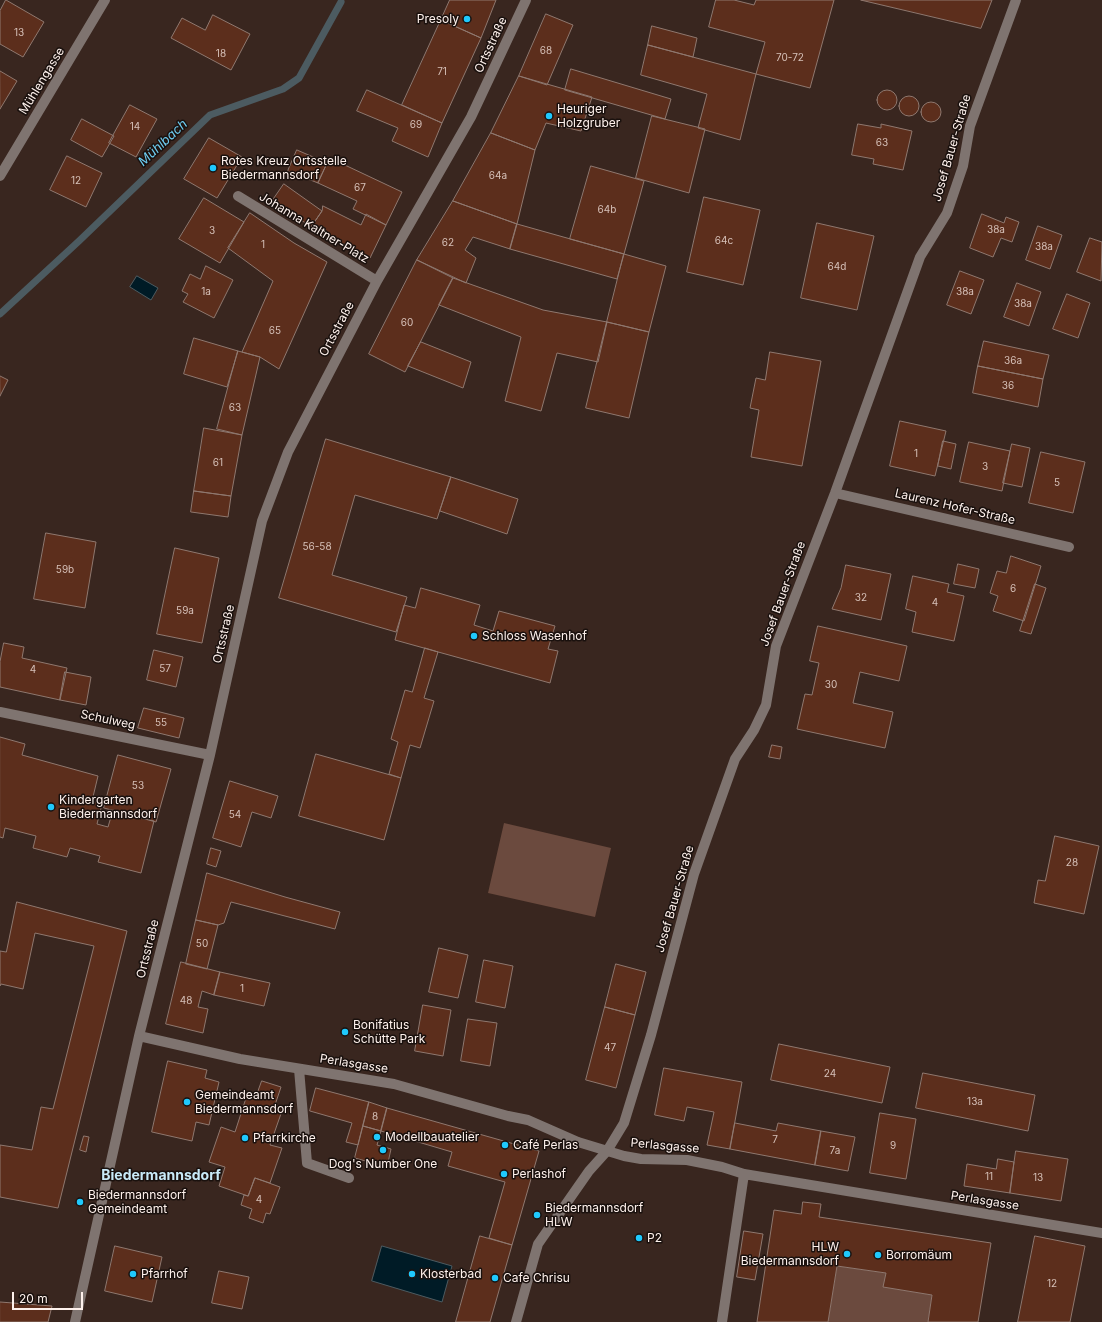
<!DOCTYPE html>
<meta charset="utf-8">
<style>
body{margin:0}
#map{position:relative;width:1102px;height:1322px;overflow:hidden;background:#39261f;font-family:Inter,sans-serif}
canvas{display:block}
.scale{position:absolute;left:12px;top:1292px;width:71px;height:18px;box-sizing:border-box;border:2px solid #fef1ec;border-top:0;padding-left:5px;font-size:12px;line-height:14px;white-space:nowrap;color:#fef1ec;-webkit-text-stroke:3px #1a110e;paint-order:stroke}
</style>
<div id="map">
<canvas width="1102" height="1322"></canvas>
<div class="scale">20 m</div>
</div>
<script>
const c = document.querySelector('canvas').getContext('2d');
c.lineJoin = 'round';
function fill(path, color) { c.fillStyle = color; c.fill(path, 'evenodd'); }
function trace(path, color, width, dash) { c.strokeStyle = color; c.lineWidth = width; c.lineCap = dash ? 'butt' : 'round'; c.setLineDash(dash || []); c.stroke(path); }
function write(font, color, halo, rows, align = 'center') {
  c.font = font + ' Inter,sans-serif'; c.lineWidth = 3; c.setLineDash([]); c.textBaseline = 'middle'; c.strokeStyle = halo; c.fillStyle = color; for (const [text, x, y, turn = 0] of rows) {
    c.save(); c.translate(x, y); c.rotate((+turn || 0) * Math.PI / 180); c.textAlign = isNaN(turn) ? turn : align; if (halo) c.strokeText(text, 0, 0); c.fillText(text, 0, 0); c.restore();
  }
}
fill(new Path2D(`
 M504,823L611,848L595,917L488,893Z
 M837,1266L886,1273L884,1287L932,1295L928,1322H828Z`), '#6b4a3e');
const water = new Path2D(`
 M137,276L158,288L151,300L130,287Z
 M382,1246L452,1266L442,1302L372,1281Z`);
fill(water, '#001b26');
trace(water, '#4c5b61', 1);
trace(new Path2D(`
 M0,314L79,241L210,115L283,89L299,78L341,2`), '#4c5b61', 7);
const building = new Path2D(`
 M6,0L44,22L23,57L0,44V11Z
 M450,0H496L481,38L441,20Z
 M716,0H734L754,5L756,0H834L810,88L756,74L765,42L709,27Z
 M861,0H992L981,28Z
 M546,14L573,25L547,85L519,76Z
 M213,15L250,34L231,70L171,38L182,18L205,30Z
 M441,20L481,38L442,123L402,105Z
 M652,26L697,38L693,57L648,45Z
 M648,45L756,74L740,140L698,128L707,94L641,75Z
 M571,69L671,99L665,119L565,90Z
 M0,71L17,81L0,109Z
 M519,76L592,97L581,131L546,123L535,150L491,133Z
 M367,90L442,123L428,157L392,141L398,128L357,111Z
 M877 100a10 10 0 1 1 20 0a10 10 0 1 1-20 0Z
 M899 106a10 10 0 1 1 20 0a10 10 0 1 1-20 0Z
 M921 112a10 10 0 1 1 20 0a10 10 0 1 1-20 0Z
 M130,105L157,119L136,157L109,143Z
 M652,116L705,129L689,193L636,178Z
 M82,119L114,136L102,157L71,140Z
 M858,124L881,128V124L912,131L903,170L873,164L874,159L852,155Z
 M491,133L535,150L517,224L453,201Z
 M209,138L242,157L217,198L184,179Z
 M297,150L327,163L318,183L288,171Z
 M67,156L102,173L86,207L50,190Z
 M330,158L402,192L386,225L353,209L357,201L318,183Z
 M591,166L644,181L624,254L570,239Z
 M284,184L322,211L311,227L273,200Z
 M704,197L760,210L743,285L687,272Z
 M204,198L244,222L220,263L179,239Z
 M453,201L517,224L510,249L473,237L465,250L476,258L466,283L417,260Z
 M323,206L361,225L366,214L386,225L370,258L311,227L322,211Z
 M250,213L294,243L327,262L279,369L260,357L242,352L273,281L228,248Z
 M982,214L1004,223L1006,217L1019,222L1012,242L1001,238L993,257L970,248Z
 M817,223L874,236L857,310L801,298Z
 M517,224L624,254L617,279L510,249Z
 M1038,226L1062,235L1050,269L1026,260Z
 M1090,238L1102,242L1101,281L1077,272Z
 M624,254L666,266L649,332L607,322Z
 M417,260L453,278L405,372L369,354Z
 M206,266L233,280L214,318L183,302L188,294L182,291L190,274L200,279Z
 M960,271L984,280L971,314L947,305Z
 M453,278L543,310L607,322L598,362L557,353L541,411L505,401L521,337L439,305Z
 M1017,283L1041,292L1029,326L1004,317Z
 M1067,294L1090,303L1078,338L1053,329Z
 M607,322L649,332L629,418L586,408Z
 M194,338L238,351L227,387L184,374Z
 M984,341L1049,355L1043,379L978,366Z
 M421,342L471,362L463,388L408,366Z
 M238,351L260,357L242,435L217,429Z
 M770,352L821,361L802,466L751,457L759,410L750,408L756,378L765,380Z
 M978,366L1043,379L1038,407L973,393Z
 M0,376L8,380L0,396Z
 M900,421L946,431L935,476L890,466Z
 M204,428L242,435L231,496L194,491Z
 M326,439L451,477L437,519L355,495L332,575L407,597L396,632L279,598Z
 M943,441L956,444L951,469L938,466Z
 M969,442L1010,451L1002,491L960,482Z
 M1012,444L1030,448L1022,487L1003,483Z
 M1041,452L1085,462L1073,513L1029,503Z
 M451,477L518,499L507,534L440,511Z
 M194,491L231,496L228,517L191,512Z
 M46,533L96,542L85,608L34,599Z
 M175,548L219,558L202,643L157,634Z
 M1011,556L1041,566L1024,621L993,611L998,596L990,593L997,571L1006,573Z
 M958,564L979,569L975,588L954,584Z
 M846,565L891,574L881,620L832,609L841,588Z
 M913,576L949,584L947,592L964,596L954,641L912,632L916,612L906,609Z
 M1035,584L1046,588L1031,634L1020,631Z
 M421,588L480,605L474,625L493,631L499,611L555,626L548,649L558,651L550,683L395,640L404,605L415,608Z
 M818,626L907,646L899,681L860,672L853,703L893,712L885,748L797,729L805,694L812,695L819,663L810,661Z
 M4,643L24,647L22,658L67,668L60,700L0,687V662Z
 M425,648L438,652L424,698L434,701L420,748L410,745L401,778L389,774L398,742L391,739L405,690L412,692Z
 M154,650L183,657L176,687L147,680Z
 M65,672L91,677L86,705L60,700Z
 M144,708L184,718L179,738L138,728Z
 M0,737L25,744L22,755L98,776L92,801L102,804L97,824L108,827L113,810L154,821L141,873L98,862L100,856L70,848L67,857L33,848L36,836L5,828L3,838L0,837Z
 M772,745L782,747L780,759L769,757Z
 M316,754L401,778L384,840L299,816Z
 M118,755L171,769L156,822L104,808Z
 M230,781L278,796L271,818L252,812L241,847L213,838Z
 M1055,836L1099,846L1084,914L1034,903L1038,880L1045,881Z
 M211,848L221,851L216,867L207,864Z
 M207,873L285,897L340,912L335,929L231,902L224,923L218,925L196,920Z
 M17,902L127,931L58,1208L0,1197V1145L32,1150L41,1107L53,1109L94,946L35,933L23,989L1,984L0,986V951L6,952Z
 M196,920L218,925L207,969L186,964Z
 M439,948L468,955L458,998L429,992Z
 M484,960L513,966L505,1008L476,1002Z
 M181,962L220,972L214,995L202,991L198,1007L208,1009L203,1033L166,1024Z
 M616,964L646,972L635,1015L605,1007Z
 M220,972L270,983L264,1006L214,995Z
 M423,1005L451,1010L443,1056L415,1051Z
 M605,1007L635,1015L616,1088L586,1080Z
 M468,1019L497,1023L490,1066L461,1061Z
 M779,1044L890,1067L882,1103L771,1080Z
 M168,1061L207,1070L205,1078L219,1082L209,1125L196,1122L192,1141L152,1132Z
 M664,1068L742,1082L730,1149L707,1145L714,1112L687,1107L684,1121L655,1115Z
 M923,1073L1035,1095L1028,1131L916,1108Z
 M262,1081L281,1087L275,1105L283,1108L270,1145L282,1148L270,1183L255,1178L248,1196L219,1186L225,1167L209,1162L221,1127L235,1132L247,1095L255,1098Z
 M316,1088L369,1102L358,1145L346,1142L352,1123L310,1111Z
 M369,1102L387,1108L381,1131L363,1126Z
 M387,1108L539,1151L512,1245L489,1238L505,1182L448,1166L452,1152L381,1131Z
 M880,1113L916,1119L906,1179L870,1173Z
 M735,1123L776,1131L778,1123L821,1131L815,1165L730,1149Z
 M363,1126L381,1131L377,1145L391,1149L387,1167L355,1158Z
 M821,1131L855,1137L848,1171L815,1165Z
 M84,1136L89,1137L86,1152L80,1150Z
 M1016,1151L1068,1159L1061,1201L1010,1193Z
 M998,1159L1014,1162L1010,1193L964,1186L967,1164L996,1169Z
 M255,1178L280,1187L270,1214L266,1213L263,1223L249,1218L252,1209L241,1205L244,1195L248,1196Z
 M803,1202L821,1204L819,1217L991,1243L978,1322H928L932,1295L883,1287L886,1273L837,1266L828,1322H757L774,1210L801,1214Z
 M744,1231L763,1234L755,1280L737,1277Z
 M480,1236L512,1245L490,1322H456Z
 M1035,1236L1085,1246L1070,1322H1018Z
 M115,1246L162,1257L152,1302L105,1291Z
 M219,1271L249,1277L242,1309L212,1303Z
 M0,1302L52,1306L48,1322H0Z`);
fill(building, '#5c2e1c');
trace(building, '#8f786f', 1);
trace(new Path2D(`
 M0,176L105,0
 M238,196L377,281
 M835,493L1069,547
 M0,712L210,755
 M139,1036L240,1059L394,1084L508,1116L528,1120L578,1142L624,1156L641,1159L687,1160L722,1167L744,1174L1102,1233
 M299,1069L307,1163L349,1178
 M75,1322L139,1036L210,755L262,521L288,452L377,281L471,117L526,0
 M516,1322L538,1244L589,1171L607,1151L624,1123L651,1035L694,874L735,759L754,730L766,705L776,646L835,493L920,257L947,213L963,166L970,126L1016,0
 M722,1322L744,1174`), '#7f7470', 10);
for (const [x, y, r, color] of [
 [467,19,4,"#1fc9fd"],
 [549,116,4,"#1fc9fd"],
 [213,168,4,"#1fc9fd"],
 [474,636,4,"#1fc9fd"],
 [51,807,4,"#1fc9fd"],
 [345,1032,4,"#1fc9fd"],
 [187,1102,4,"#1fc9fd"],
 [377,1137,4,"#1fc9fd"],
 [245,1138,4,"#1fc9fd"],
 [505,1145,4,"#1fc9fd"],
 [383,1150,4,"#1fc9fd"],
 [504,1174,4,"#1fc9fd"],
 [80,1202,4,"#1fc9fd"],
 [537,1215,4,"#1fc9fd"],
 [639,1238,4,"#1fc9fd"],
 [847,1254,4,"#1fc9fd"],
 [878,1255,4,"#1fc9fd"],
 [133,1274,4,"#1fc9fd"],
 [412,1274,4,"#1fc9fd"],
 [495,1278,4,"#1fc9fd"]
]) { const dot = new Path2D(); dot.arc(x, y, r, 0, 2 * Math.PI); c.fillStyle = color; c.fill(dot); trace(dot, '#1a110e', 1.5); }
write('10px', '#d6c0b8', null, [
 ["13",19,33],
 ["68",546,51],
 ["18",221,54],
 ["70-72",790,58],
 ["71",442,72],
 ["69",416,125],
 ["14",135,127],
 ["63",882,143],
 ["64a",498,176],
 ["12",76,181],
 ["67",360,188],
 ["64b",607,210],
 ["38a",996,230],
 ["3",212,231],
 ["64c",724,241],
 ["62",448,243],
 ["1",263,245],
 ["38a",1044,247],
 ["64d",837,267],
 ["1a",206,292],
 ["38a",965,292],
 ["38a",1023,304],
 ["60",407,323],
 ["65",275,331],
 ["36a",1013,361],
 ["36",1008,386],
 ["63",235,408],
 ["1",916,454],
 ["61",218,463],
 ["3",985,467],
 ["5",1057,483],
 ["56-58",317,547],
 ["59b",65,570],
 ["6",1013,589],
 ["32",861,598],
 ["4",935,603],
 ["59a",185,611],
 ["57",165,669],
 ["4",33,670],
 ["30",831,685],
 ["55",161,723],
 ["53",138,786],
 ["54",235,815],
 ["28",1072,863],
 ["50",202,944],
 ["1",242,989],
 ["48",186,1001],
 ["47",610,1048],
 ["24",830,1074],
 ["13a",975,1102],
 ["8",375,1117],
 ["7",775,1140],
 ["9",893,1146],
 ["7a",835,1151],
 ["11",989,1177],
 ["13",1038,1178],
 ["4",259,1200],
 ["12",1052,1284]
]);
write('12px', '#fef1ec', '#1a110e', [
 ["Presoly",459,19,"right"],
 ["Heuriger",557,109],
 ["Holzgruber",557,123],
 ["Rotes Kreuz Ortsstelle",221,161],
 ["Biedermannsdorf",221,175],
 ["Schloss Wasenhof",482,636],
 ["Kindergarten",59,800],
 ["Biedermannsdorf",59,814],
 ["Bonifatius",353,1025],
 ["Schütte Park",353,1039],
 ["Gemeindeamt",195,1095],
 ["Biedermannsdorf",195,1109],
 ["Modellbauatelier",385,1137],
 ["Pfarrkirche",253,1138],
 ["Café Perlas",513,1145],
 ["Dog's Number One",383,1164,"center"],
 ["Perlashof",512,1174],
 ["Biedermannsdorf",88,1195],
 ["Gemeindeamt",88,1209],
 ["Biedermannsdorf",545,1208],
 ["HLW",545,1222],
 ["P2",647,1238],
 ["HLW",839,1247,"right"],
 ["Biedermannsdorf",839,1261,"right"],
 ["Borromäum",886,1255],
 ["Pfarrhof",141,1274],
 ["Klosterbad",420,1274],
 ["Cafe Chrisu",503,1278]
], 'left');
write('12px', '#fef1ec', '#1a110e', [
 ["Ortsstraße",491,45,-65],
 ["Mühlengasse",42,81,-59],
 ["Josef Bauer-Straße",952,148,-74],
 ["Johanna Kaltner-Platz",314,228,31],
 ["Ortsstraße",337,329,-62],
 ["Laurenz Hofer-Straße",955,507,13],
 ["Josef Bauer-Straße",783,594,-70],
 ["Ortsstraße",224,634,-77],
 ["Schulweg",108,720,12],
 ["Josef Bauer-Straße",675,899,-74],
 ["Ortsstraße",148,949,-76],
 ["Perlasgasse",354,1064,9],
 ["Perlasgasse",665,1146,5],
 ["Perlasgasse",985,1201,9]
]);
write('italic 13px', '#6eccf0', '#1a110e', [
 ["Mühlbach",163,143,-43]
]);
write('bold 14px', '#c9eaf8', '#1a110e', [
 ["Biedermannsdorf",161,1176]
]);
</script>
